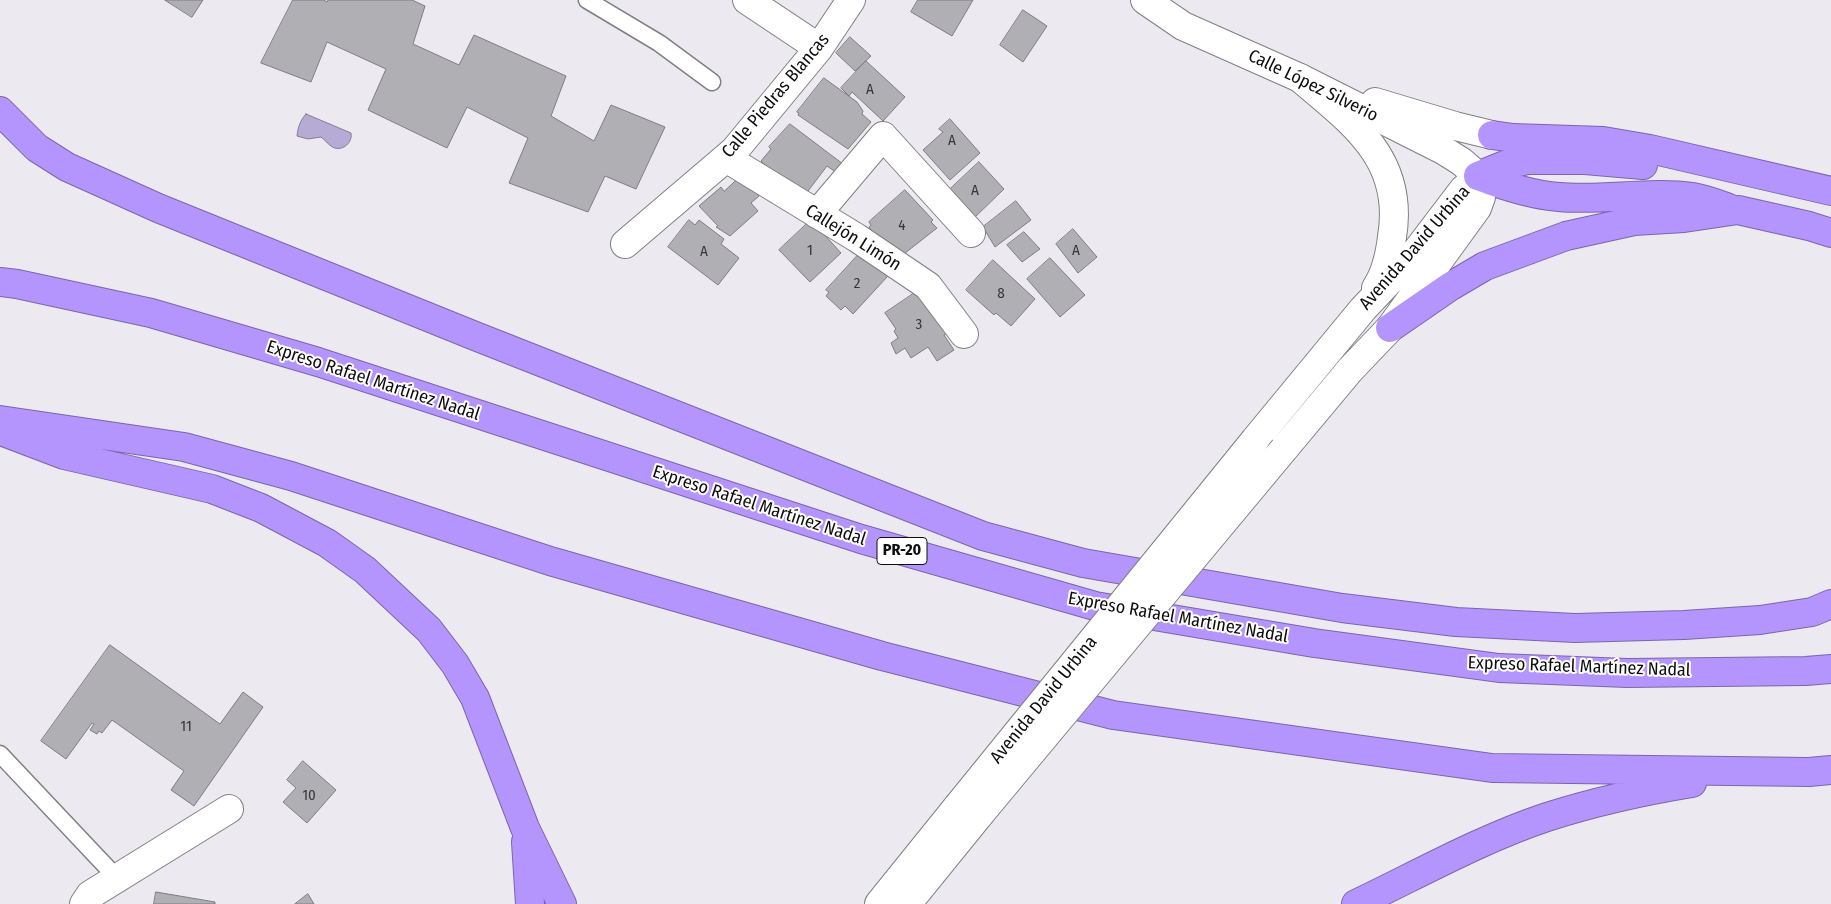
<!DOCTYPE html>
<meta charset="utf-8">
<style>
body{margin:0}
canvas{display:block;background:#eceaf0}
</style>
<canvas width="1831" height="904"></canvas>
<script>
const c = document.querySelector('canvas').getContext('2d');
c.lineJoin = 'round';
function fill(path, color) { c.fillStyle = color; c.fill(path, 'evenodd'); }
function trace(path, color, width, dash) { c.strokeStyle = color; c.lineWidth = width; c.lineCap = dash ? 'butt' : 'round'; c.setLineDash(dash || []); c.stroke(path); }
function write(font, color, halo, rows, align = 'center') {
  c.font = font + ' "Fira Sans Condensed",sans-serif'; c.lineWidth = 4; c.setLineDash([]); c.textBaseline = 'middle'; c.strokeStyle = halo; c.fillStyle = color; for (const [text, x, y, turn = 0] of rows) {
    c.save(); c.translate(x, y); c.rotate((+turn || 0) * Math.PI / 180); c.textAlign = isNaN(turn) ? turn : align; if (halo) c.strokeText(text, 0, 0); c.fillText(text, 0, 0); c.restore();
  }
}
const water = new Path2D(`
 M306,114L351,133C353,144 340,153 331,146C328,144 325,140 321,137L308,139L297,136C298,127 300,121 306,114Z`);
fill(water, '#b5abd5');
trace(water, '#837c9a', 1);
const building = new Path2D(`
 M165,0H203L192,17Z
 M293,0H324L327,2L328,0H412L425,6L413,44L459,65L474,35L566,76L551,116L594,141L611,105L665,127L636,189L605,176L588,212L509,183L528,138L467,107L447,148L368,110L386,69L327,42L311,82L261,63Z
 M918,0H973L952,36L911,12Z
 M1023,10L1047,26L1023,62L1000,45Z
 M850,37L871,56L855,71L836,53Z
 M866,61L905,97L883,121L852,92L849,96L841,88Z
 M824,78L857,102L863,111L862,114L871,122L848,149L798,115L799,113L797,112Z
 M950,119L980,153L950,180L923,150L943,132L939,129Z
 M790,124L843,164L837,173L827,166L805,195L777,176L761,161L771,149L769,147Z
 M979,162L1004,189L972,220L946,193Z
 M741,176L759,196L751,203L758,211L730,236L716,227L718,226L699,206L721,187L724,191Z
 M905,190L933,220L931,222L937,228L895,261L869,227L871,225L869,222Z
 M1016,201L1031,220L995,247L983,227Z
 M689,220L695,225L699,220L724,239L721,244L739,258L718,285L668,247Z
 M811,220L841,253L810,282L779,250Z
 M1073,229L1097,257L1078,273L1056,244Z
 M1024,232L1040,249L1022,262L1007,245Z
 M859,254L890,269L887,277L853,314L845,306L841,310L826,296L829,292L826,290Z
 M1050,258L1085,295L1060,317L1027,279Z
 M993,260L1035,299L1011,326L996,313L994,315L966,290Z
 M916,292L950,331L944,335L954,350L937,361L928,347L911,358L905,348L896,354L891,343L898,338L894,331L896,329L885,313Z
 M110,645L220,724L243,692L263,707L194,806L171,790L184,771L112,720L102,733L99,731L97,734L90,730L94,724L92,723L66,759L41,741Z
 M303,761L336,790L307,823L283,802L296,788L287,780Z
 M156,892L215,902V904H154Z
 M308,894L314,904H295Z`);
fill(building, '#b0afb4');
trace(building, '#7e7d82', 1);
const lane = new Path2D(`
 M587,0L659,43L712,82
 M0,754L117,878`);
const street = new Path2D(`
 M747,0L819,48
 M1145,0L1183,26L1300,78L1443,150L1462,162L1478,176
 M1375,102L1455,126L1492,135
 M726,158L857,238L928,286L964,334
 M817,214L883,136L971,233
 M625,244L734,151L819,48L851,0
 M84,904L90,895L229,809`);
const secondary = new Path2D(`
 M1300,78C1353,123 1405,159 1392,237C1390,254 1386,273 1376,288
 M1255,440L1363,309L1412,257L1463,190L1478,176
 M1284,449L1350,370L1390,328L1477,208L1481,197L1478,176
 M879,904L958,806
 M907,904L980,814`);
const highway = new Path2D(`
 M0,111L37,148L67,167L158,208L475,336L983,536L1083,563L1342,608L1456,622L1575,628L1684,625L1760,620L1812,612L1831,604
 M1492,135L1513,138L1603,141L1650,149L1831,191
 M1478,176C1504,186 1531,195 1559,197C1603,201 1649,191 1693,197C1705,199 1718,204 1729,208
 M1478,176L1505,165L1527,160H1585L1643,165
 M0,282L17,284L151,313L318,362L861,539L1095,606L1314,643L1499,668L1627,673L1806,671L1831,669
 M1390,328L1451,286L1485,266L1566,236L1634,221L1684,218L1738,210L1809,226L1831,233
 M0,420L184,447L291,476L550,561L882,656L1113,715L1492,768L1809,772L1831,770
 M1,431L64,455L212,489L261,508L327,543L365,570L429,630L455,664L475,698L525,828L562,904
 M526,842L530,904
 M1356,904C1419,874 1481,839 1547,817C1594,802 1643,791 1692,783`);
trace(lane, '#807f84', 19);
trace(street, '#807f84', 30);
trace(secondary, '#807f84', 30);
trace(highway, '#7a66aa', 30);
trace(lane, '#fff', 16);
trace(street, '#fff', 28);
trace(secondary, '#fff', 28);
trace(highway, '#b495fd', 28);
const secondaryBridge = new Path2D(`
 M958,806L1255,440
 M980,814L1284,449`);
trace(secondaryBridge, '#807f84', 30, []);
trace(secondaryBridge, '#fff', 28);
write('15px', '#363639', null, [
 ["A",870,90],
 ["A",952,141],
 ["A",975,191],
 ["4",902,226],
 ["1",810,251],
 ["A",1076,251],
 ["A",704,252],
 ["2",857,284],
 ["8",1001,294],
 ["3",919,325],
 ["11",186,727],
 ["10",309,796]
]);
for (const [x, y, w] of [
 [902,551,50]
]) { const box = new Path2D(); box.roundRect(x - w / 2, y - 13.5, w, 27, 4); c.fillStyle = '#fff'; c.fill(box); trace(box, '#0e0e10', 1); }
write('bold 16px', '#0e0e10', null, [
 ["PR-20",902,551]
]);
write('18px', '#0e0e10', '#fff', [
 ["Calle López Silverio",1313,86,26],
 ["Calle Piedras Blancas",776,96,-50],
 ["Callejón Limón",853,238,32],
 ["Avenida David Urbina",1415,248,-49],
 ["Expreso Rafael Martínez Nadal",373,381,18],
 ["Expreso Rafael Martínez Nadal",759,506,18],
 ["Expreso Rafael Martínez Nadal",1178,618,10],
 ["Expreso Rafael Martínez Nadal",1579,667,2],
 ["Avenida David Urbina",1044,700,-51]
]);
</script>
